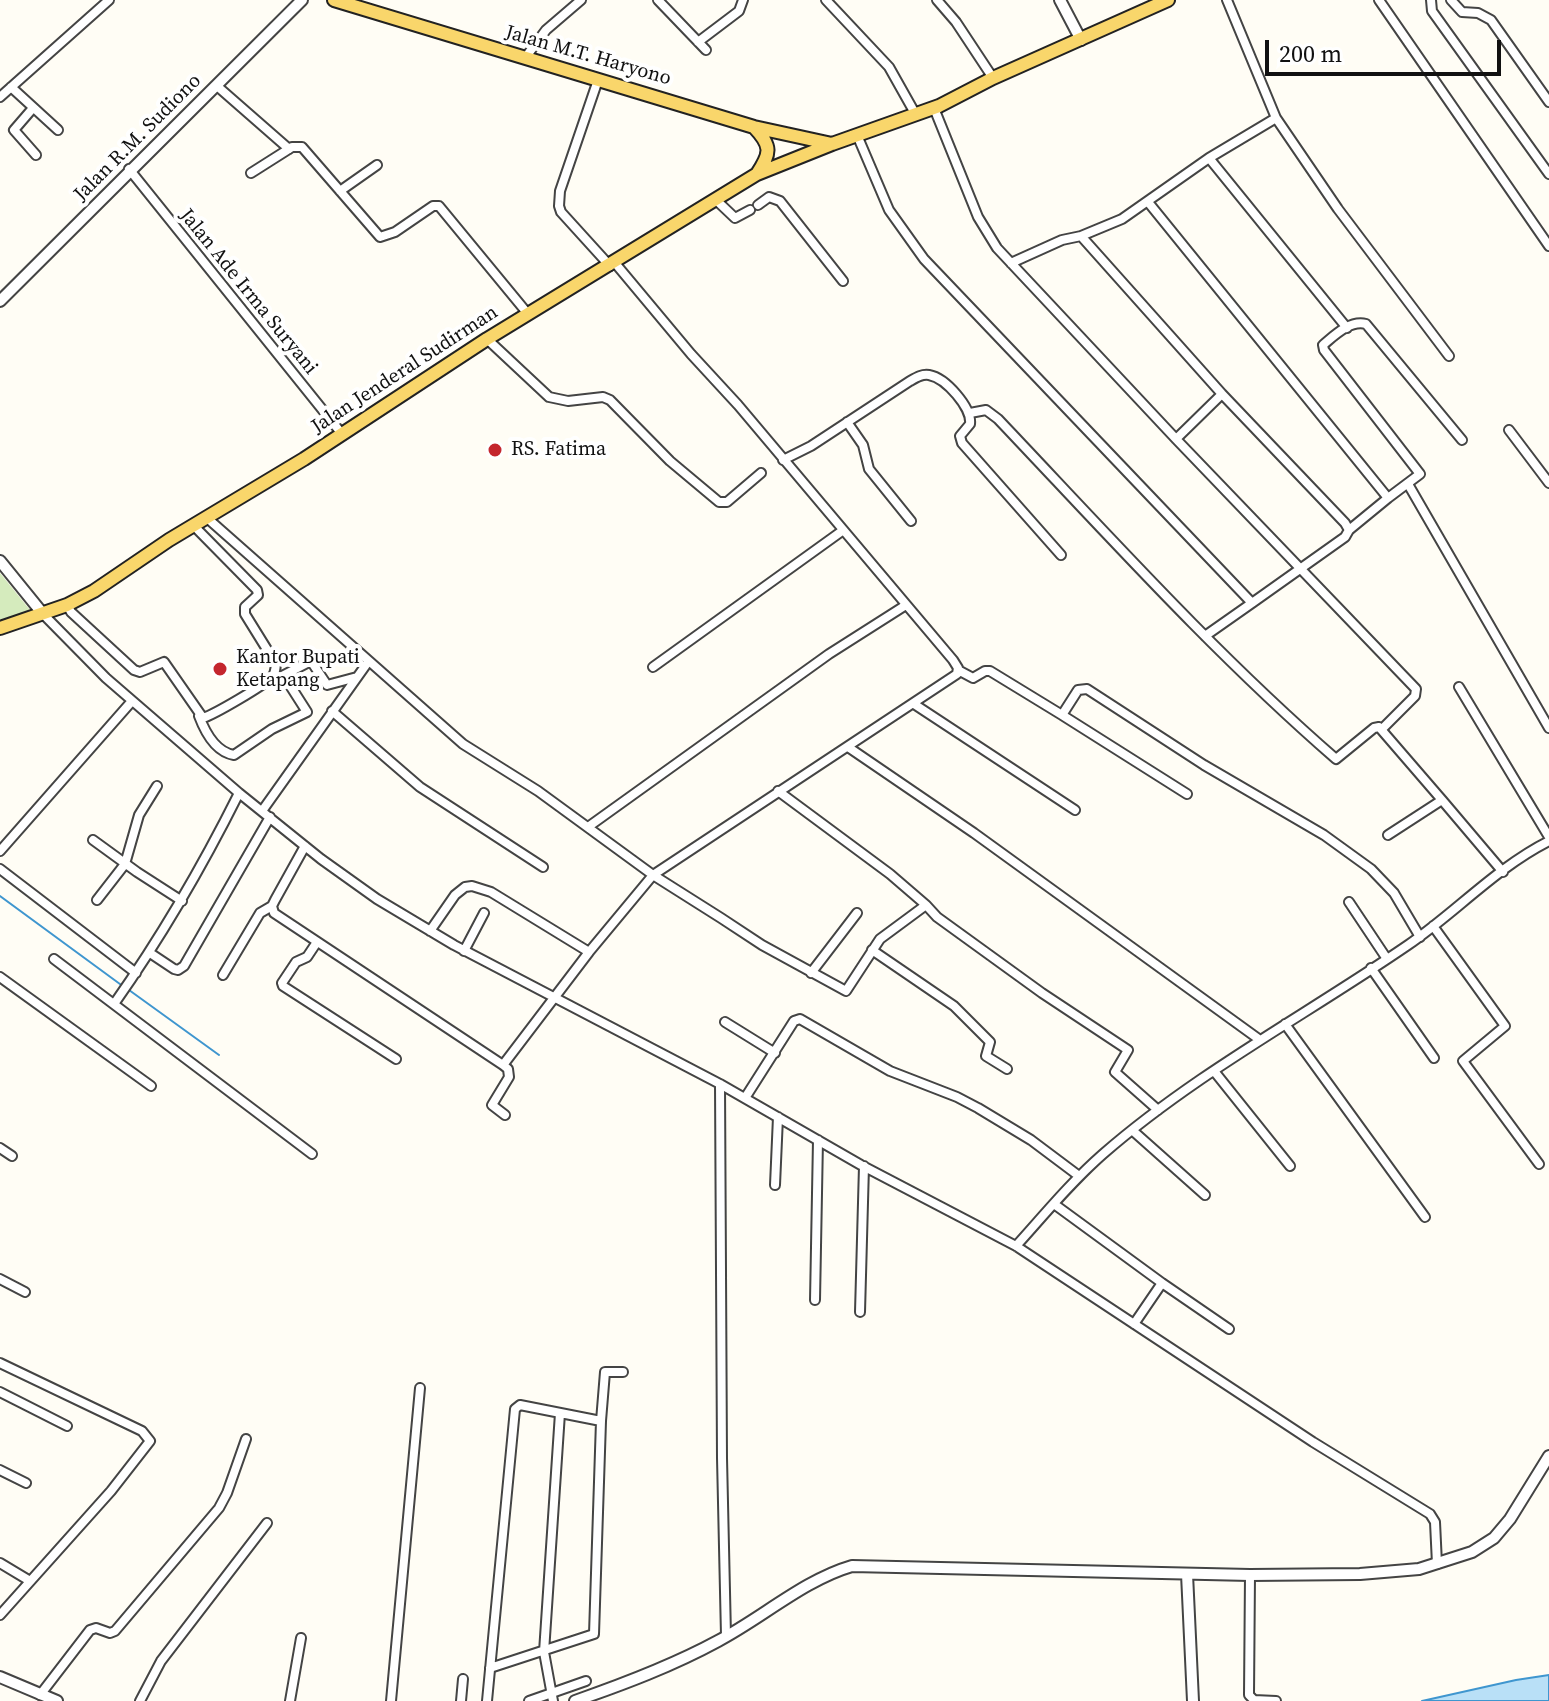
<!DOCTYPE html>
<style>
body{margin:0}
#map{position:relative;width:1549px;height:1701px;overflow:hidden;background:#fffdf5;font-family:"Source Serif 4",serif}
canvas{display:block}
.scale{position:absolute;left:1265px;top:40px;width:236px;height:36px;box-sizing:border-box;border:4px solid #111;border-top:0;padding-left:10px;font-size:24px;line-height:28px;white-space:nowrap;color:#111;-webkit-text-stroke:6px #fff;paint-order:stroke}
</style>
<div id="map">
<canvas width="1549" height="1701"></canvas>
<div class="scale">200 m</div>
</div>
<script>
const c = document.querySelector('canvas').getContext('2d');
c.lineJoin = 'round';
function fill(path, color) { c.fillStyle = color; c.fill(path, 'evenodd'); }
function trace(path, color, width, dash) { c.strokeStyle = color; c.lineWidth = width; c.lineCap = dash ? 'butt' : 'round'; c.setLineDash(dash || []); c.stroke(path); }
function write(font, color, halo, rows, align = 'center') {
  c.font = font + ' "Source Serif 4",serif'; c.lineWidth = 8; c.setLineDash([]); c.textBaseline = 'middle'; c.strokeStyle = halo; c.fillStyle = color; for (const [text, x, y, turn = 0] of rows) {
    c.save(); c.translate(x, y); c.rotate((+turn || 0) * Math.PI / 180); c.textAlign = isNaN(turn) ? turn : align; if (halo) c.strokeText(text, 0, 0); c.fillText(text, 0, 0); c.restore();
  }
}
fill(new Path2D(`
 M0,573L30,610L0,620Z`), '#d5ebbd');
const water = new Path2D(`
 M1549,1675V1701H1422L1516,1680Z`);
fill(water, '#b9e0f7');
trace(water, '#3f96cf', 2);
trace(new Path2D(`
 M0,896L124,987
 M129,990L219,1055`), '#3f96cf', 2);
const minor = new Path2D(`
 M658,0L706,50
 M826,0L889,67L916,115
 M937,0L956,22L993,78
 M1379,0L1549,246
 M1431,0L1432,11L1549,174
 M1451,0L1462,12L1478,13L1491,20L1549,102
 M698,42L739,11L743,0
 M525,58L546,30L581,0
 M598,80L560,191L559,206L561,212L610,266
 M217,86L289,149
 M11,87L58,130
 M0,97L109,0
 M33,108L14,130L36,155
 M934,108L978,217L997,248L1176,439L1416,689L1415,696L1382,729
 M1276,118L1338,209L1449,356
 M857,135L889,210L924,259L1252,603L1345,537L1349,530L1345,523L1222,394L1081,236L1062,240L1011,263
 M1209,158L1347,328
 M129,169L342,434
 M251,173L292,147H302L380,237L395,232L433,206H439L528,314
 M340,191L377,165
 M715,199L735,218L750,210
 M1148,202L1388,498L1420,474L1324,350L1323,345C1335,335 1350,320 1366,324L1462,440
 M758,205L769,197L780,201L843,281
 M1081,236L1122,219L1209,158L1276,118L1227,0
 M487,339L549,397L568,401L603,397L610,400L670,461L719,502H727L761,473
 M970,413L986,410L998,419C1108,535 1215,654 1336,759L1374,728L1379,727L1442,800
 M847,422L863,445L869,469L911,521
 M1509,430L1549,483
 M1176,439L1222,394
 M783,460L811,446L910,381C917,377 922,374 929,375C946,378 972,408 970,424L960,436L962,443L1061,555
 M1408,484L1549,728
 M206,517L463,744L538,791L653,875L721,918L762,945L846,991L880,939L926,905L890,874L778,791
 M1349,530L1388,498
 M67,605L71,612L134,670L140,672L164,662L203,718C215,714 263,686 272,677C276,672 275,670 276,664L245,614V607L258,595L257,590L193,525
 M43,614L106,678L239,793L321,859L377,899L454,945L720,1084L861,1165L1016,1246L1313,1442L1430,1514L1435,1522L1437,1564
 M1205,636L1252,603
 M653,667L842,531
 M958,670L973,678L985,671H990L1062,715L1078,690L1087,689L1204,765L1324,835L1371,869L1394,893L1420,937
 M282,676L311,661L327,685L357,677
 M1459,687L1549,837
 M914,704L1075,810
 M332,711L420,787L543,867
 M1062,715L1187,794
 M199,716C205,732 216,752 234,755L272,729L307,712L284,676
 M848,747L974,833L1260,1040
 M262,811L368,662
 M588,827L829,654L906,605
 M1388,835L1442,800L1503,872
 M93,840L137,872L182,901
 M305,846L275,900L272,906L274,913L503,1065L589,952L653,875L957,674L958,668L953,660L738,405L691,354L615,263
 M0,851L132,701
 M0,869L136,973
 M97,900L125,864L139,815L157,786
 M1349,902L1387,959
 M926,905L937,917L1042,993L1128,1050L1115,1072L1158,1110
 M1433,926L1505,1026L1463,1061L1539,1164
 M430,931L455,895L465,887L472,886L491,892L589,952
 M317,942L307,957L296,962L282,983L283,986L396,1059
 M872,950L954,1006L990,1042L986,1056L1007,1069
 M464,951L484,913
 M150,953L174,969L178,970L184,966L270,817
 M54,959L312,1154
 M1371,968L1434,1058
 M811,973L857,913
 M223,975L260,913L272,906
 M0,977L151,1086
 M114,1004C162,936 202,867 239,793
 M725,1022L775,1053
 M1285,1024L1425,1217
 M503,1065L508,1069L509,1077L492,1105L505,1115
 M1214,1071L1290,1166
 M720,1084L722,1458L726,1636
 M745,1098L794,1021L800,1019L890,1071L957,1097L978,1108L1031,1140L1079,1176
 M1132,1130L1205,1195
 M0,1148L12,1156
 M775,1185L778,1117
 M1054,1204L1162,1283L1229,1329
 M1016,1246C1044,1215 1071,1182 1103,1154C1196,1073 1306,1015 1408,945C1455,913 1497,867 1549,841
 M0,1279L25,1292
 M815,1300L818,1140
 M860,1312L864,1166
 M1134,1324L1162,1283
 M0,1363L142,1431L150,1441L111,1491L0,1615
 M0,1392L67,1426
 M0,1470L26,1483
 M0,1563L30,1581
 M1250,1575L1249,1695L1254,1700L1276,1701
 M490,1668L594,1634L601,1421L605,1372H623
 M40,1695L90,1630L96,1628L110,1633L115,1631L219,1508L227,1493L246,1439
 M140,1701L161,1661L267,1523
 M290,1701L301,1638
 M391,1701L420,1388
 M461,1701L463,1679
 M487,1701L515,1409L520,1405L601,1421
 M529,1701L586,1681
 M553,1701L544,1652L560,1413`);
const tertiary = new Path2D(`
 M1060,0L1081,40
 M0,301L302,0
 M0,561L43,614
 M1187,1574L1193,1701
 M0,1677L57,1701
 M575,1701C624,1684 672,1666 718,1641C762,1618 804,1580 852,1566L1250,1575L1360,1574L1419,1569L1472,1552L1494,1538L1510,1519L1549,1456`);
const primary = new Path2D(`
 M334,0L754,127L832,144
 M754,127C772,146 771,153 757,174
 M0,628L67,605L94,591L169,540L304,459L487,339L757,174L832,144L939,106L993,78L1168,0`);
trace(minor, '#444', 12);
trace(tertiary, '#444', 14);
trace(primary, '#222', 16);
trace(minor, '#fff', 8);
trace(tertiary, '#fff', 10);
trace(primary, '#f9d66b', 12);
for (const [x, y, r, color] of [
 [495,450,8,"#c4262e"],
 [220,669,8,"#c4262e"]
]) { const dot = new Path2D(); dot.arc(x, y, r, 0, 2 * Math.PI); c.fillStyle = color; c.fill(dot); trace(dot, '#fff', 3); }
write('20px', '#111', '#fff', [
 ["Jalan M.T. Haryono",588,56,16],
 ["Jalan R.M. Sudiono",138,138,-45],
 ["Jalan Ade Irma Suryani",248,292,51],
 ["Jalan Jenderal Sudirman",405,370,-33]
]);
write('20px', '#111', '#fff', [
 ["RS. Fatima",511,450],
 ["Kantor Bupati",236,658],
 ["Ketapang",236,681]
], 'left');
</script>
